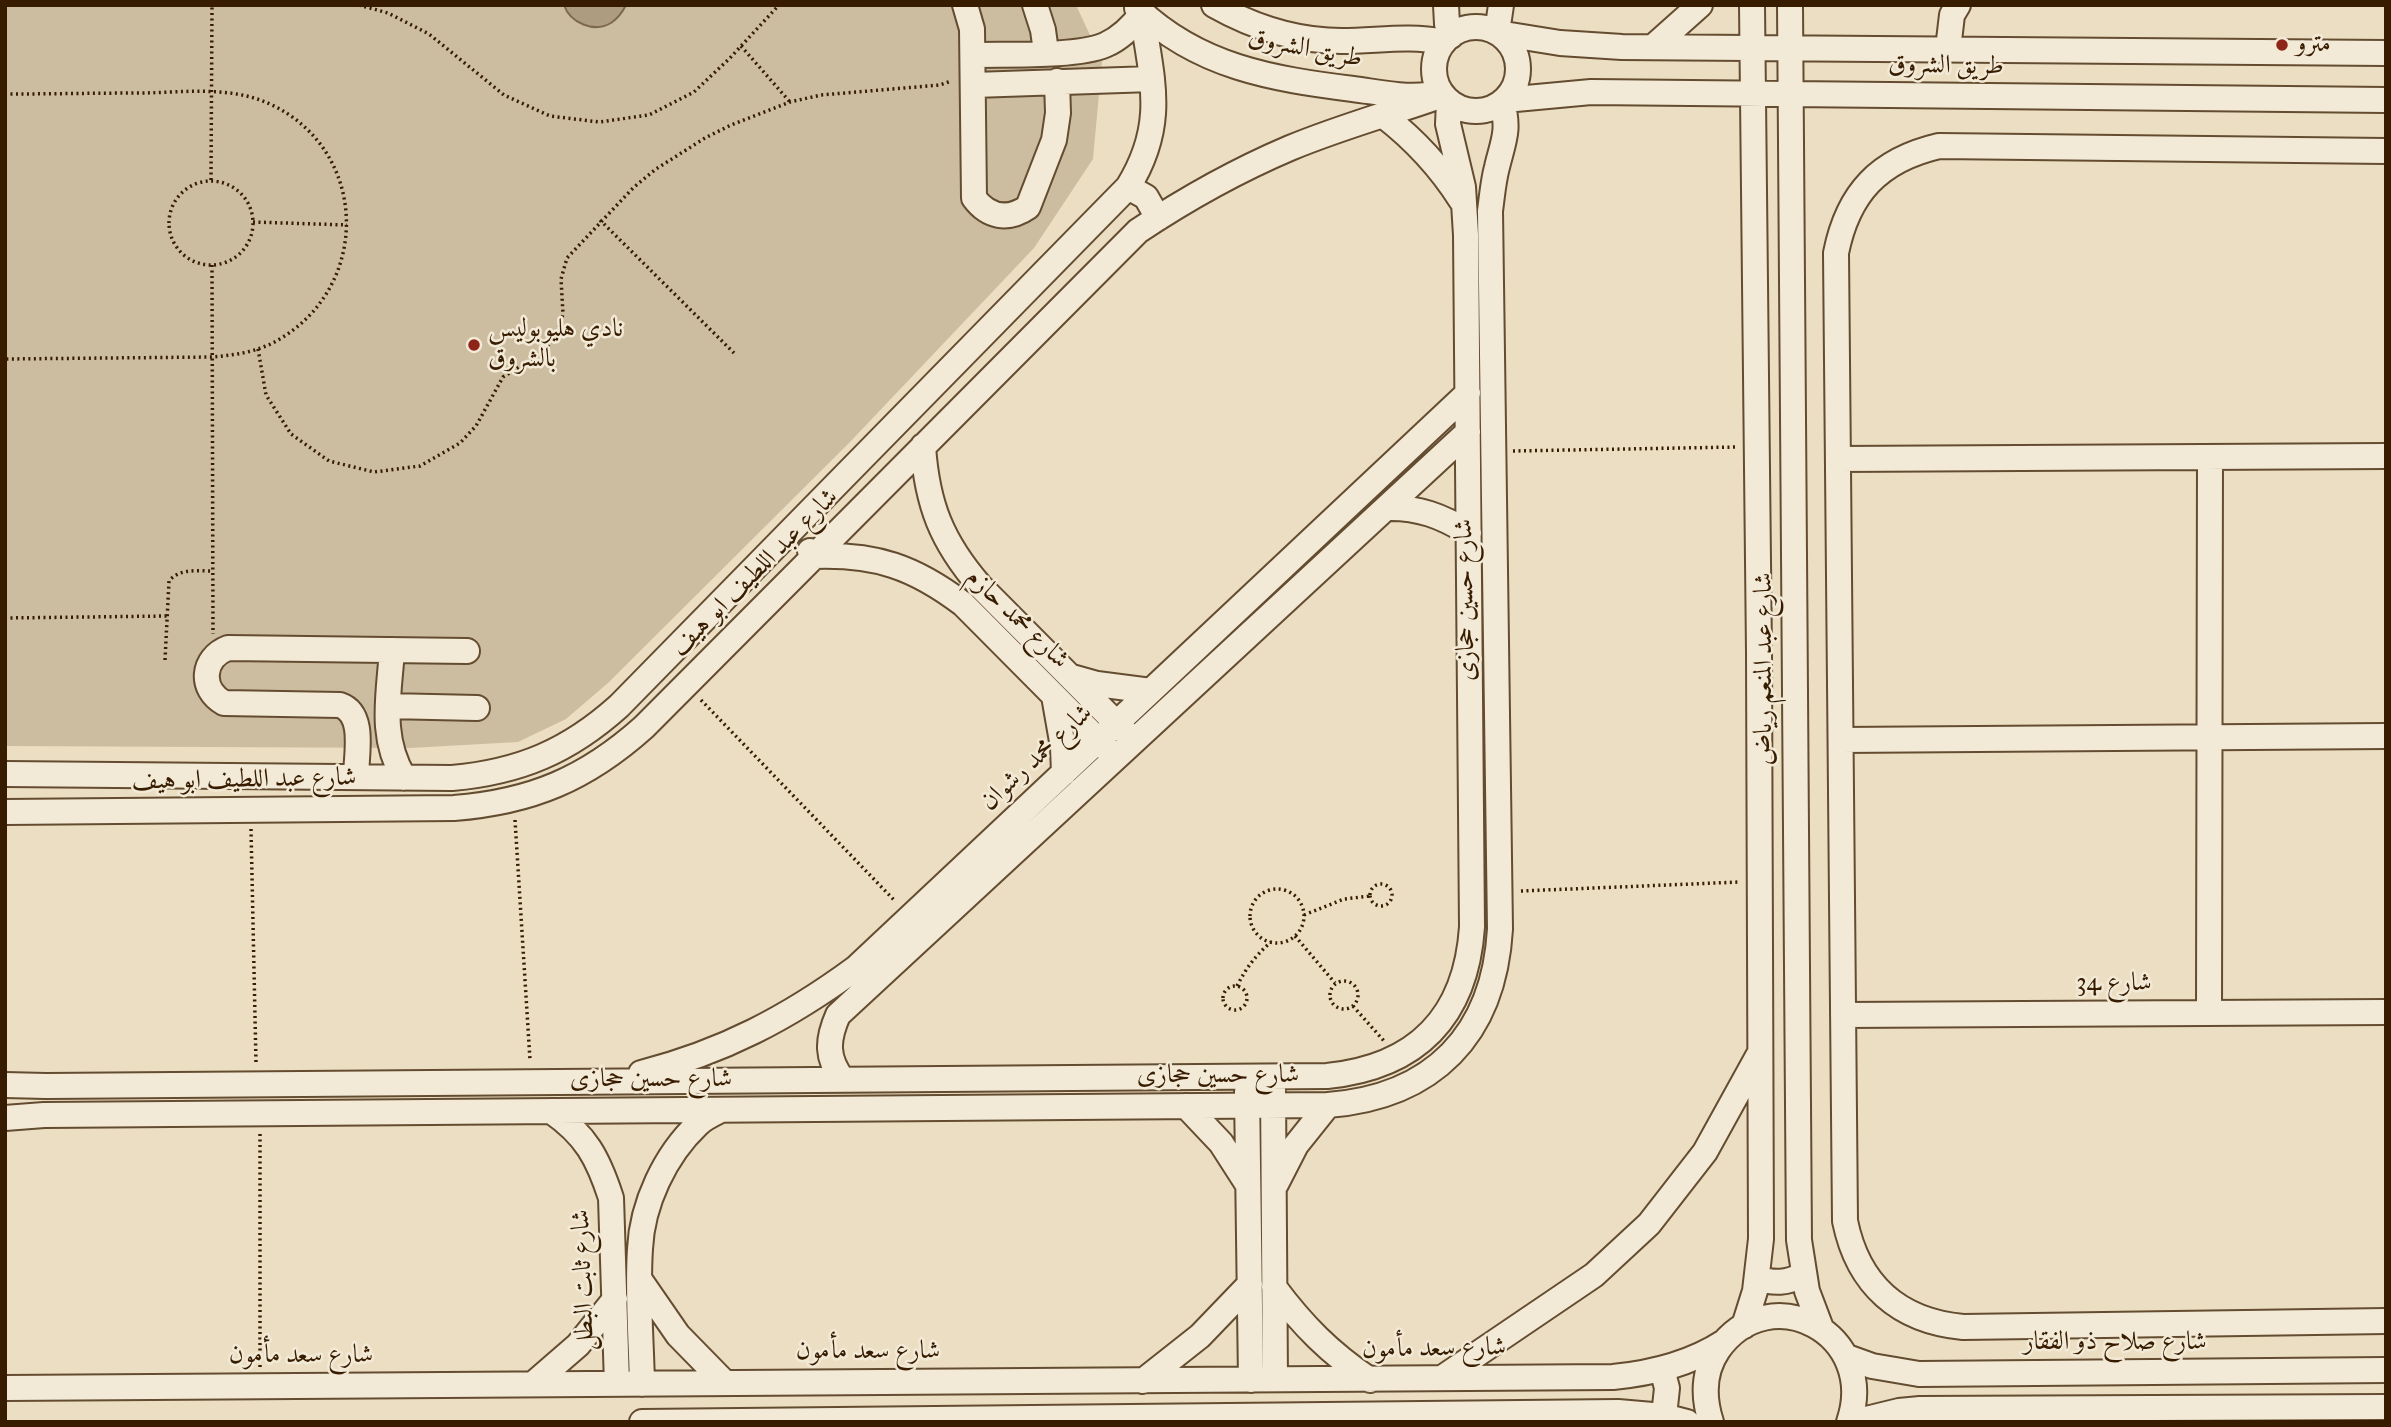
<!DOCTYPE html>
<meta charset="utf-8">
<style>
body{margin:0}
#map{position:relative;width:2391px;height:1427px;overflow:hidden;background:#ebdec2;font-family:"IM FELL Great Primer",serif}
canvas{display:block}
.frame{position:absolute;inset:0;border:7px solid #371c00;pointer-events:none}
</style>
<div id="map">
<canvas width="2391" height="1427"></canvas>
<div class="frame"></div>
</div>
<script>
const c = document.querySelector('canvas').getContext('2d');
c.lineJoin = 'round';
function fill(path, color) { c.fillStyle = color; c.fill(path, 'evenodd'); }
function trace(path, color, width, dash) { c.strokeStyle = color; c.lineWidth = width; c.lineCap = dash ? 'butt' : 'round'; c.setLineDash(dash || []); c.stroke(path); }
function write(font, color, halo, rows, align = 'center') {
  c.font = font + ' "IM FELL Great Primer",Amiri,serif'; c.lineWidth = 5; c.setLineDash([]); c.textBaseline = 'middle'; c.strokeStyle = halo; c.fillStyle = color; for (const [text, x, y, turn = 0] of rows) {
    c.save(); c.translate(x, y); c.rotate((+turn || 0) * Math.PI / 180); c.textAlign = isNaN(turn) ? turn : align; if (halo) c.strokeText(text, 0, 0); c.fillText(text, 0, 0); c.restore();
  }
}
fill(new Path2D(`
 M5,5H1076L1102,61L1093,159L1034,248L850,442L608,683L566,719L518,742L410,748L5,746Z`), '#ccbda1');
const water = new Path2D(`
 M564,5H626C623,11 617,19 611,23C594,33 570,23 564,5Z`);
fill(water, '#ae9c80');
trace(water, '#7e694d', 2);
const minor = new Path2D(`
 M965,5L972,29L974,198C988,217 1008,221 1028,207L1054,140L1058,113L1057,81
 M1035,5L1043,30L1046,52
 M1214,5C1253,27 1298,41 1342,41C1378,41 1408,35 1444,42
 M1446,5L1447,24L1451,36
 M1790,5L1799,1240L1807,1291L1821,1328
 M1137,8C1198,67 1273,79 1353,89C1377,92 1403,98 1427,95
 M1434 69a42 42 0 1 1 84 0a42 42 0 1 1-84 0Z
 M1494,31L1499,19L1501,5
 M1498,33L1560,43L1622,47L2386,53
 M1653,47L1700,5
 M1948,49L1952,15L1958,5
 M973,55C1007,54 1077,57 1105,45C1121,38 1132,27 1142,13
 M974,85L1152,79
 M1505,100L1591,92L2386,100
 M1384,116C1415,140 1440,167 1461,200
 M2386,151L1939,146C1879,160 1848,193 1836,253L1845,1221C1858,1285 1899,1321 1963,1327L2386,1321
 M1128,187L1146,197L1158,218
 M923,446C927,505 942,542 980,586L1129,736
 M1838,459L2386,456
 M1386,508C1418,507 1442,516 1469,533
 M810,551L815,556C876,554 914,567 963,604L1111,753
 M392,650C389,696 379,736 404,778
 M1072,677L1097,684L1151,691
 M1054,696L1063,747L1064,773
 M388,706L477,708
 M1841,740L2386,736
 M5,774L452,778C520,772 569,751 619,706L1128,187C1167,124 1152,81 1142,13
 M356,777C356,755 366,714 340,705L224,703C199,689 202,658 228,648L467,651
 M5,812L454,808C531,802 586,779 644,727L1138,231C1186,199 1236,171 1290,148C1340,127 1392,113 1443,95
 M2209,1013L2210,457
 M1843,1015L2386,1012
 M641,1073C723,1052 788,1018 856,968L1468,393
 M843,1080C826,1058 827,1040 838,1015L1468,432
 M5,1085L46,1086L1327,1076C1417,1067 1466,1017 1472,927L1466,235L1463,187L1448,124L1449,102
 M1273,1089L1275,1379
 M1247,1092L1251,1380
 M1186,1106L1221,1143L1248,1185
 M551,1111C586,1135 598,1158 611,1198L617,1384
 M5,1118L44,1115L1328,1105C1433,1097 1494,1035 1500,929L1490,211C1492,197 1493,182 1497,167C1503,142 1510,130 1502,103
 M1276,1184L1296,1145L1328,1105
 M1757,1278C1774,1284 1787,1283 1803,1275
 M640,1280L678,1335L725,1383
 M1274,1287C1303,1326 1330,1353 1370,1380
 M1744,1326L1755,1291L1761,1239L1759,653L1752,5
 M1847,1357L1872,1366L1919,1374L2386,1370
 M1662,1369L1667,1388L1664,1416
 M1442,1378L1594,1275L1649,1224L1705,1152L1758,1056
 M1143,1381L1200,1336L1250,1284
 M533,1384L578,1345L615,1299
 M642,1384C641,1339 637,1293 640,1249C642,1204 665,1155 698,1124C704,1118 713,1114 721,1110
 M5,1388L1613,1377C1653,1373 1690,1364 1724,1342
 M642,1422L1618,1412L1664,1416L1687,1422
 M1711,1422C1703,1397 1703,1372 1718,1350C1770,1276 1879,1334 1849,1422
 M1854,1422L1899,1411L1920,1409L2386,1407`);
trace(minor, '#644c30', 28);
trace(new Path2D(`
 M359,5L388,13L429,34L504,95L550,116L599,122L649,115L694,92L730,58L779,5
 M741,46L790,102
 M5,94C51,94 97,93 144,93C185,92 231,86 270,104C369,150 372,286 278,340C258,352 235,355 212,357L5,359
 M211,180L212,5
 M169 223a42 42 0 1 1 84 0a42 42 0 1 1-84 0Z
 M600,220L734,353
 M253,222L347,225
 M212,265L213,634
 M258,349L266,395L291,434L329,461L374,472L420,466L460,443L476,426L503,377L541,354L556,336L563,314L561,279L567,258L633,188L656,169L705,138L731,125L790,102L821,95L940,85L951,81
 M1513,451L1737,447
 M5,618L167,616
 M165,660L169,581C180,568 197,571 213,571
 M701,700L895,901
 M515,820L530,1060
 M251,829L256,1063
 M1370 895a11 11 0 1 1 22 0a11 11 0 1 1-22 0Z
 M1250 916a27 27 0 1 1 54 0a27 27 0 1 1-54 0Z
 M1521,891L1740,882
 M1304,915L1344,899L1370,896
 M1295,936L1335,983
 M1330 995a14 14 0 1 1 28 0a14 14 0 1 1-28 0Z
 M1237,986C1246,968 1256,955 1271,942
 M1223 998a12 12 0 1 1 24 0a12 12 0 1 1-24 0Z
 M1353,1006L1384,1041
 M260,1367V1133`), '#371c00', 3.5, [2, 3.5]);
trace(minor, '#f2ead7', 24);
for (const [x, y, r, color] of [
 [2282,45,7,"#8f2418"],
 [474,345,7,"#8f2418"]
]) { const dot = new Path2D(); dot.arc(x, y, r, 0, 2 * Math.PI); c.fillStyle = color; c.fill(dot); trace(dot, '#f2ead7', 2.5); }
write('26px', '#371c00', '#f2ead7', [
 ["مترو",2296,45],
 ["نادي هليوبوليس",488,330],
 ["بالشروق",488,360]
], 'left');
write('26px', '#371c00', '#f2ead7', [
 ["طريق الشروق",1305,49,11],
 ["طريق الشروق",1946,66,1],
 ["شارع عبد اللطيف ابو هيف",755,573,-45],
 ["شارع حسين حجازى",1466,600,-91],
 ["شارع محمد حازم",1017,619,44],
 ["شارع عبد المنعم رياض",1765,669,-90],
 ["شارع محمد رشوان",1037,758,-43],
 ["شارع عبد اللطيف ابو هيف",244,780,-1],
 ["شارع 34",2114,984],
 ["شارع حسين حجازى",1218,1076],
 ["شارع حسين حجازى",651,1080],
 ["شارع ثابت البطل",584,1280,-92],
 ["شارع صلاح ذو الفقار",2115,1343],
 ["شارع سعد مأمون",1434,1349,-1],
 ["شارع سعد مأمون",868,1352],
 ["شارع سعد مأمون",301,1356]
]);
</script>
